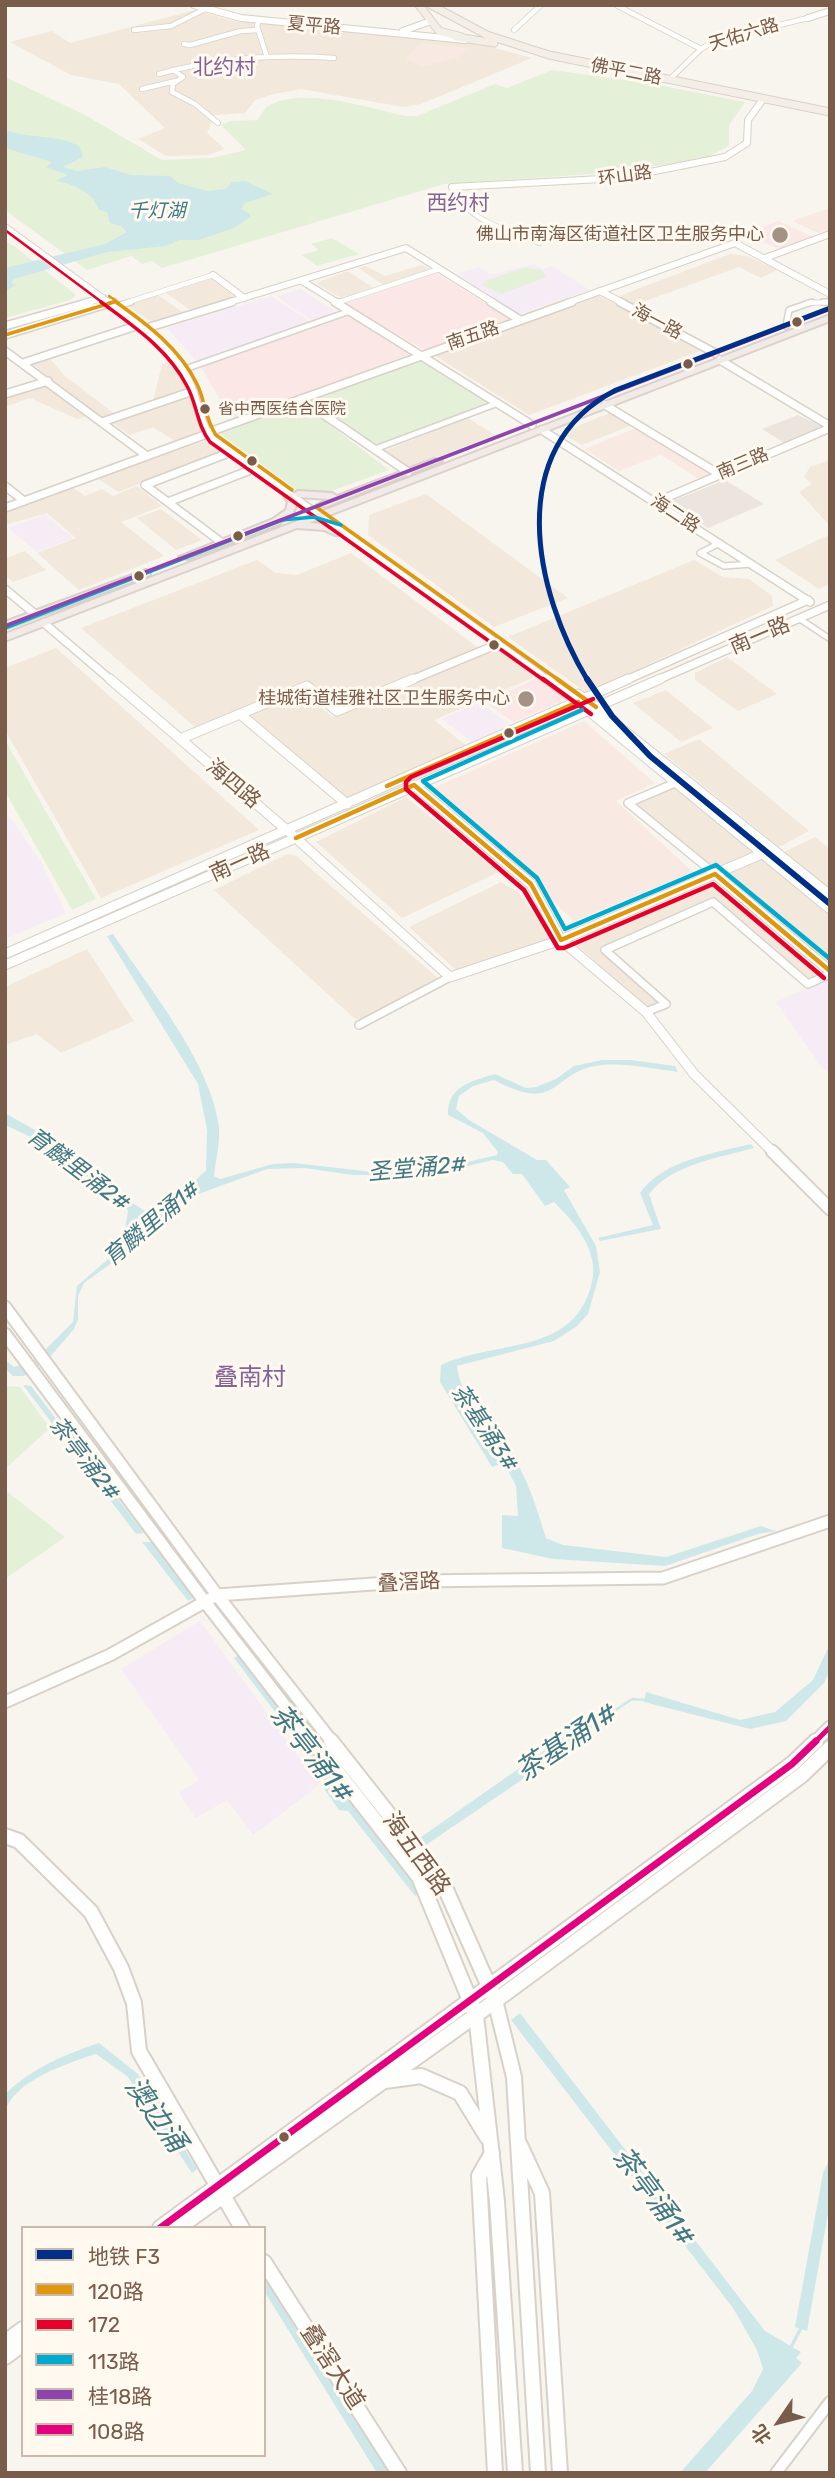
<!DOCTYPE html>
<meta charset="utf-8">
<style>
body{margin:0}
#map{position:relative;width:835px;height:2478px;overflow:hidden;background:#f8f5ee;font-family:Rubik,"Noto Sans SC",sans-serif}
canvas{display:block}
.frame{position:absolute;inset:0;border:7px solid #7a5c4b;pointer-events:none}
.legend{position:absolute;left:21px;top:2226px;width:245px;height:231px;box-sizing:border-box;background:#fff9f0;border:2px solid #cabaae;margin:0;padding:9px 12px;list-style:none;font-size:21px;color:#7a5c4b}
.legend li{display:flex;align-items:center;gap:14px;height:35px}
.legend b{width:35px;border:2px solid #cabaae}
.north{position:absolute;left:744px;top:2387px;width:70px;height:70px;-webkit-text-stroke:5px #fff9f0;paint-order:stroke;rotate:235deg;font-size:19px;font-weight:700;line-height:28px;text-align:center;color:#7a5c4b}
.north::after{content:'';display:block;margin:auto;width:24px;height:32px;background:#7a5c4b;clip-path:polygon(50% 0,100% 100%,50% 72%,0 100%)}
</style>
<div id="map">
<canvas width="835" height="2478"></canvas>
<div class="frame"></div>
<ul class="legend">
<li><b style="height:9px;background:#002f87"></b>地铁 F3</li>
<li><b style="height:9px;background:#de970f"></b>120路</li>
<li><b style="height:9px;background:#e4002b"></b>172</li>
<li><b style="height:9px;background:#00a9ce"></b>113路</li>
<li><b style="height:9px;background:#8e44ad"></b>桂18路</li>
<li><b style="height:9px;background:#e5007d"></b>108路</li>
</ul>
<div class="north">北</div>
</div>
<script>
const c = document.querySelector('canvas').getContext('2d');
c.lineJoin = 'round';
function fill(path, color) { c.fillStyle = color; c.fill(path, 'evenodd'); }
function trace(path, color, width, dash) { c.strokeStyle = color; c.lineWidth = width; c.lineCap = dash ? 'butt' : 'round'; c.setLineDash(dash || []); c.stroke(path); }
function write(font, color, halo, rows, align = 'center') {
  c.font = font + ' Rubik,"Noto Sans SC",sans-serif'; c.lineWidth = 6; c.setLineDash([]); c.textBaseline = 'middle'; c.strokeStyle = halo; c.fillStyle = color; for (const [text, x, y, turn = 0] of rows) {
    c.save(); c.translate(x, y); c.rotate((+turn || 0) * Math.PI / 180); c.textAlign = isNaN(turn) ? turn : align; if (halo) c.strokeText(text, 0, 0); c.fillText(text, 0, 0); c.restore();
  }
}
fill(new Path2D(`
 M195,10L234,21L479,44L532,58L421,104L403,107L301,89L274,94L255,100L245,113L215,115L207,133L225,149L209,155L166,156L138,139L165,128L119,84L71,75L10,42L52,31L70,43Z
 M730,254L747,256L777,270L761,278L739,267L634,305L619,296Z
 M422,265L431,270L384,285L358,268L366,266L385,276Z
 M348,271L375,289L343,299L316,283Z
 M211,279L235,297L192,311L166,293Z
 M158,295L184,313L153,323L127,305Z
 M599,295L700,351L529,415L434,355Z
 M49,358L65,376L116,415L103,419L31,363Z
 M172,362L188,390L153,402L162,364Z
 M46,382L91,415L77,419L30,398L5,407V395Z
 M195,392L201,432L175,441L153,427L130,435L110,421Z
 M612,412L632,425L582,445L561,433Z
 M468,418L495,435L408,468L384,451Z
 M205,441L225,452L118,492L97,478Z
 M830,460V526L799,492L812,484L804,477L810,467Z
 M137,486L162,506L121,522L164,556L79,590L37,553L76,538L47,513L5,525V511L72,487L85,496L102,489L113,496Z
 M426,494L568,598L494,627L368,535L369,515Z
 M161,509L202,540L176,550L137,518Z
 M827,536L830,538V584L819,589L775,560Z
 M25,551L46,570L13,582L5,575V559Z
 M351,553L480,649L341,708L307,680L196,728L81,628L257,560L276,573L297,575Z
 M694,560L723,577L749,579L772,596L773,606L587,693L508,637Z
 M56,648L259,830L101,898L5,730V668Z
 M497,648L535,677L434,720L467,746L349,799L249,714L302,692L333,717Z
 M727,657L777,694L738,711L695,680V673Z
 M666,690L713,728L681,742L633,703Z
 M699,739L809,831L779,847L664,754Z
 M669,786L676,789L757,854L715,871L634,805V802Z
 M406,797L499,872L402,918L316,842Z
 M815,837L830,849V889L784,852Z
 M287,854L295,855L439,979L360,1020L354,1018L214,890Z
 M762,857L830,914V966L719,875Z
 M501,882L518,892L552,939L456,970L409,927Z
 M715,882L823,974L811,980L716,899L601,949L663,1004L649,1010L576,944Z
 M87,949L134,1021L61,1053L37,1034L5,1045V987Z`), '#f2e8db');
fill(new Path2D(`
 M421,43L472,48L457,58L423,66L405,59Z
 M830,208V229L818,233L792,221Z
 M636,428L712,472L699,479L661,455L619,471L584,449Z
 M584,721L655,783L616,801L693,872L574,921L433,788Z`), '#f8eae2');
fill(new Path2D(`
 M798,415L823,427L786,444L762,429Z
 M725,480L764,504L708,528L667,503Z`), '#ebe5de');
fill(new Path2D(`
 M534,264L543,269L552,266L590,290L519,314L457,274L478,267L491,275Z
 M300,289L334,310L331,315L312,321L277,297Z
 M271,296L311,322L197,362L167,328Z
 M45,515L73,538L37,552L8,528Z
 M479,702L509,724L472,742L442,719Z
 M10,817L41,862L66,913L5,939V818Z
 M830,977V1074L821,1066L776,1002Z
 M200,1621L319,1785L253,1835L227,1800L196,1818L179,1793L199,1780L121,1669Z`), '#f5ecf5');
fill(new Path2D(`
 M779,221L814,238L780,250L746,233Z
 M436,273L508,317L509,321L425,350L344,304Z
 M349,316L410,354L232,420L201,367Z
 M537,678L562,697L561,702L513,722L485,702Z`), '#fae7e6');
fill(new Path2D(`
 M552,70L648,83L745,102L729,125V146L708,157L686,162L592,174L444,184L162,268L153,261L142,264L131,256L87,270L5,210V77L85,115L162,160L212,158L246,150L221,125L231,121L258,120C260,116 264,109 267,107C299,85 370,108 405,116H417L495,84L507,88Z
 M332,238L359,254L317,266L302,255L319,250L311,244Z
 M5,241L14,246L76,295L70,300L5,318Z
 M524,268L540,269L547,277L501,294L482,285L487,280Z
 M420,355L498,403L375,449L301,399Z
 M301,403L389,470L323,494L301,493L218,432Z
 M5,740L96,899L72,910L5,791Z
 M5,1386L20,1387L50,1428L5,1469Z
 M5,1490L65,1537L5,1579Z`), '#e5f0d8');
fill(new Path2D(`
 M5,130C29,139 57,134 79,146L83,157L63,167L77,171L105,167L131,175L170,176L178,183L207,191L226,189L232,182L245,181L273,194L245,203L241,209L250,214V217L234,228L199,240H180L166,246L107,252L14,279L11,283L16,285L5,291V268L105,244L127,232L121,226L110,223L107,212L99,210C93,192 74,184 56,181L68,175L46,167L52,162L5,148Z
 M113,934C148,986 212,1065 219,1127C220,1142 216,1160 214,1176L220,1179L273,1164L294,1163L373,1172L429,1171L497,1155L498,1152L483,1133L448,1115C447,1086 472,1081 495,1074L526,1088L536,1087L556,1079L574,1066L602,1060H631L675,1066L678,1072C654,1069 626,1063 602,1065C549,1070 562,1116 494,1080L473,1086L459,1096L456,1109L469,1120L537,1160H546L570,1187L564,1190L596,1246L600,1272L588,1314L577,1326L554,1341L457,1366C460,1399 490,1422 508,1448C527,1476 536,1506 546,1538L563,1545L666,1557L761,1526L776,1531L758,1534L665,1566L553,1559L502,1548V1515L518,1516L516,1486L504,1463L492,1467L440,1382L441,1365C498,1339 575,1356 592,1282C599,1250 575,1223 554,1202L545,1206L522,1174H513L503,1162L493,1160L430,1175H352L304,1168L267,1169L182,1200L167,1220L151,1229L131,1249L84,1283L78,1296V1320L74,1329L49,1358L24,1376H13L5,1369V1360L14,1367L34,1361L73,1322L77,1286L129,1241L125,1229L128,1211L120,1200L33,1138L5,1125V1113L49,1138L80,1168L151,1215C174,1211 187,1185 206,1171L207,1130L198,1084L107,936Z
 M751,1144L754,1148C718,1158 673,1164 649,1194L661,1229L600,1241L598,1238L653,1225L640,1193C663,1160 715,1153 751,1144Z
 M23,1385L31,1386L93,1467L89,1472Z
 M94,1471L97,1472L144,1533L136,1534L91,1475Z
 M142,1542H152L195,1597L188,1601Z
 M830,1644V1670L824,1683L786,1721L750,1729L644,1702L646,1692L740,1720L775,1712L813,1680Z
 M239,1655L350,1800L356,1804L422,1892L415,1896L348,1811L339,1810L322,1786L325,1778L234,1658Z
 M568,1734L576,1743L420,1849L414,1842Z
 M520,2013L765,2331L801,2352L796,2358L802,2363L705,2473H680L752,2391L763,2369L757,2350L733,2308L511,2020Z
 M99,2043L138,2074L197,2169L192,2173L127,2076L96,2054C68,2063 13,2081 5,2112V2094C33,2068 63,2055 99,2043Z
 M830,2158V2203L807,2331L795,2327L823,2173Z
 M264,2274L391,2473H377L264,2291Z`), '#cee8ea');
trace(new Path2D(`
 M571,1740L632,1699L646,1700`), '#cee8ea', 2.5);
trace(new Path2D(`
 M791,2347L801,2328`), '#cee8ea', 3.5);
const streetFar3 = new Path2D(`
 M616,5L701,49
 M259,20L257,26L266,54
 M134,30L171,26L205,9
 M514,30L541,5
 M184,44L190,45L241,31L258,30
 M173,70L183,77L173,84L172,92L195,104L218,123
 M159,74C217,58 274,54 334,58
 M669,80L701,49L714,41L808,18
 M142,89L176,81
 M452,187C472,225 503,227 539,243
 M125,303L213,275
 M336,303L439,269
 M807,303L830,302`);
const streetFar2 = new Path2D(`
 M823,302H830
 M336,303L340,302
 M120,305L131,302
 M786,326L789,310L812,302
 M188,368L350,311
 M375,449L498,403
 M720,543L700,553L724,566L752,564
 M800,619L830,639`);
const streetFar1 = new Path2D(`
 M675,783L628,803L715,874
 M646,1012L666,1004L605,950L713,902L808,984L830,974
 M359,1025L450,977`);
const street = new Path2D(`
 M776,2473L830,2402`);
const secondaryFar4 = new Path2D(`
 M194,5L241,18L465,40
 M808,18L830,11
 M403,31L431,21
 M452,187L620,178L725,157L747,143L748,120L761,102
 M5,227L109,303
 M765,258L830,234
 M213,275L244,298
 M302,281L338,303
 M600,291L623,303
 M84,303L103,298
 M109,303L113,302
 M227,303L406,248L494,303
 M567,303L735,243L830,294`);
const secondaryFar3 = new Path2D(`
 M107,302C138,325 177,348 191,386C198,403 199,421 210,437L549,681
 M335,302L532,425
 M491,302L520,320
 M620,302L715,353
 M5,326L90,302
 M150,327L232,302
 M5,335L113,302
 M5,351L147,456
 M720,360L830,426
 M23,363L139,325
 M5,394L48,381
 M301,399L408,472
 M605,405L719,474
 M102,422L193,391
 M542,430L810,602
 M212,431L572,302
 M145,485L221,542
 M145,485L231,452
 M5,486L24,501
 M168,502L253,469
 M656,502L830,428
 M5,508L207,434
 M5,589L35,614
 M44,623L112,681
 M409,681L498,644
 M624,681L808,600
 M655,681L830,605`);
const secondaryFar2 = new Path2D(`
 M110,679L288,831L450,977L561,940L766,852
 M547,679L578,702L830,909
 M578,694L830,895
 M240,714L347,804
 M180,739L307,686L337,711L413,679
 M414,785L531,884L561,940L646,1012L694,1074L774,1153
 M715,874L830,971
 M5,954L628,679
 M5,965L660,679`);
const secondaryFar1 = new Path2D(`
 M772,1151L830,1209
 M5,1307L217,1595L333,1743
 M5,1334L205,1602L314,1743
 M5,1702L110,1655L217,1595L416,1581L663,1578L830,1521
 M814,1743L830,1727`);
const secondary = new Path2D(`
 M313,1741L419,1877L476,2015L497,2201L515,2473
 M331,1741L443,1883L495,2000L514,2077L538,2473
 M5,1836L19,1841L91,1912L121,1968L134,2003L139,2051L242,2228
 M385,2081L421,2076L460,2093L487,2137
 M520,2145L542,2193L560,2473
 M492,2153L479,2176L495,2473
 M160,2228L792,1764L816,1741
 M178,2228L476,2015L802,1775L830,1748
 M264,2262L399,2473
 M5,2342L23,2329
 M5,2357L23,2344`);
const primary = new Path2D(`
 M419,5L439,31L462,37
 M431,5L487,35L549,55L830,112
 M456,37L494,43`);
const highway = new Path2D(`
 M830,315V321L309,523L326,524L343,531V535H335L324,530L297,528L5,641V634Z
 M434,459L442,461L325,507L317,505L329,499L298,497L293,494L298,491L332,493L337,496Z
 M286,494H292L298,502L293,513L279,524L188,559L179,557L273,519L286,510L288,502L284,496Z
 M146,570L150,571V575L5,629V622Z`);
trace(streetFar3, '#d8d2cc', 6);
trace(streetFar2, '#d8d2cc', 8);
trace(streetFar1, '#d8d2cc', 10);
trace(street, '#d8d2cc', 14);
trace(secondaryFar4, '#d8d1c9', 8);
trace(secondaryFar3, '#d8d1c9', 10);
trace(secondaryFar2, '#d8d1c9', 11);
trace(secondaryFar1, '#d8d1c9', 15);
trace(secondary, '#d8d1c9', 18);
trace(primary, '#dad1ca', 9);
trace(highway, '#dad1ca', 4);
trace(streetFar3, '#fefefc', 4.5);
trace(streetFar2, '#fefefc', 5);
trace(streetFar1, '#fefefc', 7);
trace(street, '#fefefc', 10);
trace(secondaryFar4, '#fefefc', 6);
trace(secondaryFar3, '#fefefc', 7);
trace(secondaryFar2, '#fefefc', 9);
trace(secondaryFar1, '#fefefc', 11);
trace(secondary, '#fefefc', 14);
trace(primary, '#f4efe6', 7);
fill(highway, '#f2eae6');
trace(new Path2D(`
 M109,296L119,303
 M108,303L116,301`), '#de970f', 2.5);
trace(new Path2D(`
 M116,302C147,324 180,349 197,384C205,400 205,419 216,435L292,490
 M5,335L114,302
 M316,507L560,681`), '#de970f', 3.5);
trace(new Path2D(`
 M557,679L596,707
 M387,786L578,702
 M296,838L414,785L531,884L561,940L715,874L830,971`), '#de970f', 4.5);
trace(new Path2D(`
 M5,230L103,303`), '#e4002b', 2.5);
trace(new Path2D(`
 M101,302C133,326 168,349 187,386C197,404 197,425 210,442L545,681`), '#e4002b', 3.5);
trace(new Path2D(`
 M543,679L591,714
 M593,699L411,777L406,782V789L524,890L558,948H564L713,884L824,978`), '#e4002b', 4.5);
trace(new Path2D(`
 M5,628L282,520L314,517L341,525`), '#00a9ce', 3.5);
trace(new Path2D(`
 M582,710L423,781L537,878L565,929L716,865L830,959`), '#00a9ce', 4.5);
trace(new Path2D(`
 M5,626L830,309`), '#8e44ad', 3.5);
trace(new Path2D(`
 M814,1743L830,1727`), '#e5007d', 5);
trace(new Path2D(`
 M160,2228L792,1764L816,1741`), '#e5007d', 7);
trace(new Path2D(`
 M588,681C534,592 503,448 616,390L830,308`), '#002f87', 5);
trace(new Path2D(`
 M587,679L612,716L650,756L830,904`), '#002f87', 6);
for (const [x, y, r, color] of [
 [780,235,9,"#a69284"],
 [797,322,6,"#7a5c4b"],
 [688,364,6,"#7a5c4b"],
 [205,409,6,"#7a5c4b"],
 [252,461,6,"#7a5c4b"],
 [238,536,6,"#7a5c4b"],
 [139,576,6,"#7a5c4b"],
 [494,645,6,"#7a5c4b"],
 [526,699,9,"#a69284"],
 [509,733,6,"#7a5c4b"],
 [284,2137,6,"#7a5c4b"]
]) { const dot = new Path2D(); dot.arc(x, y, r, 0, 2 * Math.PI); c.fillStyle = color; c.fill(dot); trace(dot, '#fff9f0', 2.5); }
write('16px', '#7a5c4b', '#fff9f0', [
 ["省中西医结合医院",218,409]
], 'left');
write('18px', '#7a5c4b', '#fff9f0', [
 ["夏平路",314,26,5],
 ["天佑六路",744,35,-17],
 ["佛平二路",626,72,11],
 ["环山路",625,176,-8],
 ["海一路",657,322,28],
 ["南五路",473,336,-19],
 ["南三路",743,464,-23],
 ["海二路",675,514,33]
]);
write('18px', '#7a5c4b', '#fff9f0', [
 ["佛山市南海区街道社区卫生服务中心",764,235],
 ["桂城街道桂雅社区卫生服务中心",510,699]
], 'right');
write('italic 19px', '#407a87', '#fff9f0', [
 ["千灯湖",157,212]
]);
write('21px', '#856396', '#fff9f0', [
 ["北约村",224,68],
 ["西约村",458,204]
]);
write('21px', '#7a5c4b', '#fff9f0', [
 ["南一路",760,636,-23],
 ["海四路",233,784,40],
 ["南一路",240,863,-24],
 ["叠滘路",409,1583,-3]
]);
write('italic 23px', '#407a87', '#fff9f0', [
 ["圣堂涌2#",417,1169,-5],
 ["育麟里涌2#",78,1170,37],
 ["育麟里涌1#",152,1224,-40],
 ["茶基涌3#",484,1428,56],
 ["茶亭涌2#",84,1459,52]
]);
write('24px', '#856396', '#fff9f0', [
 ["叠南村",250,1378]
]);
write('24px', '#7a5c4b', '#fff9f0', [
 ["海五西路",416,1854,54],
 ["叠滘大道",332,2367,57]
]);
write('italic 28px', '#407a87', '#fff9f0', [
 ["茶基涌1#",567,1743,-34],
 ["茶亭涌1#",311,1754,52],
 ["澳边涌",155,2115,55],
 ["茶亭涌1#",653,2197,53]
]);
</script>
